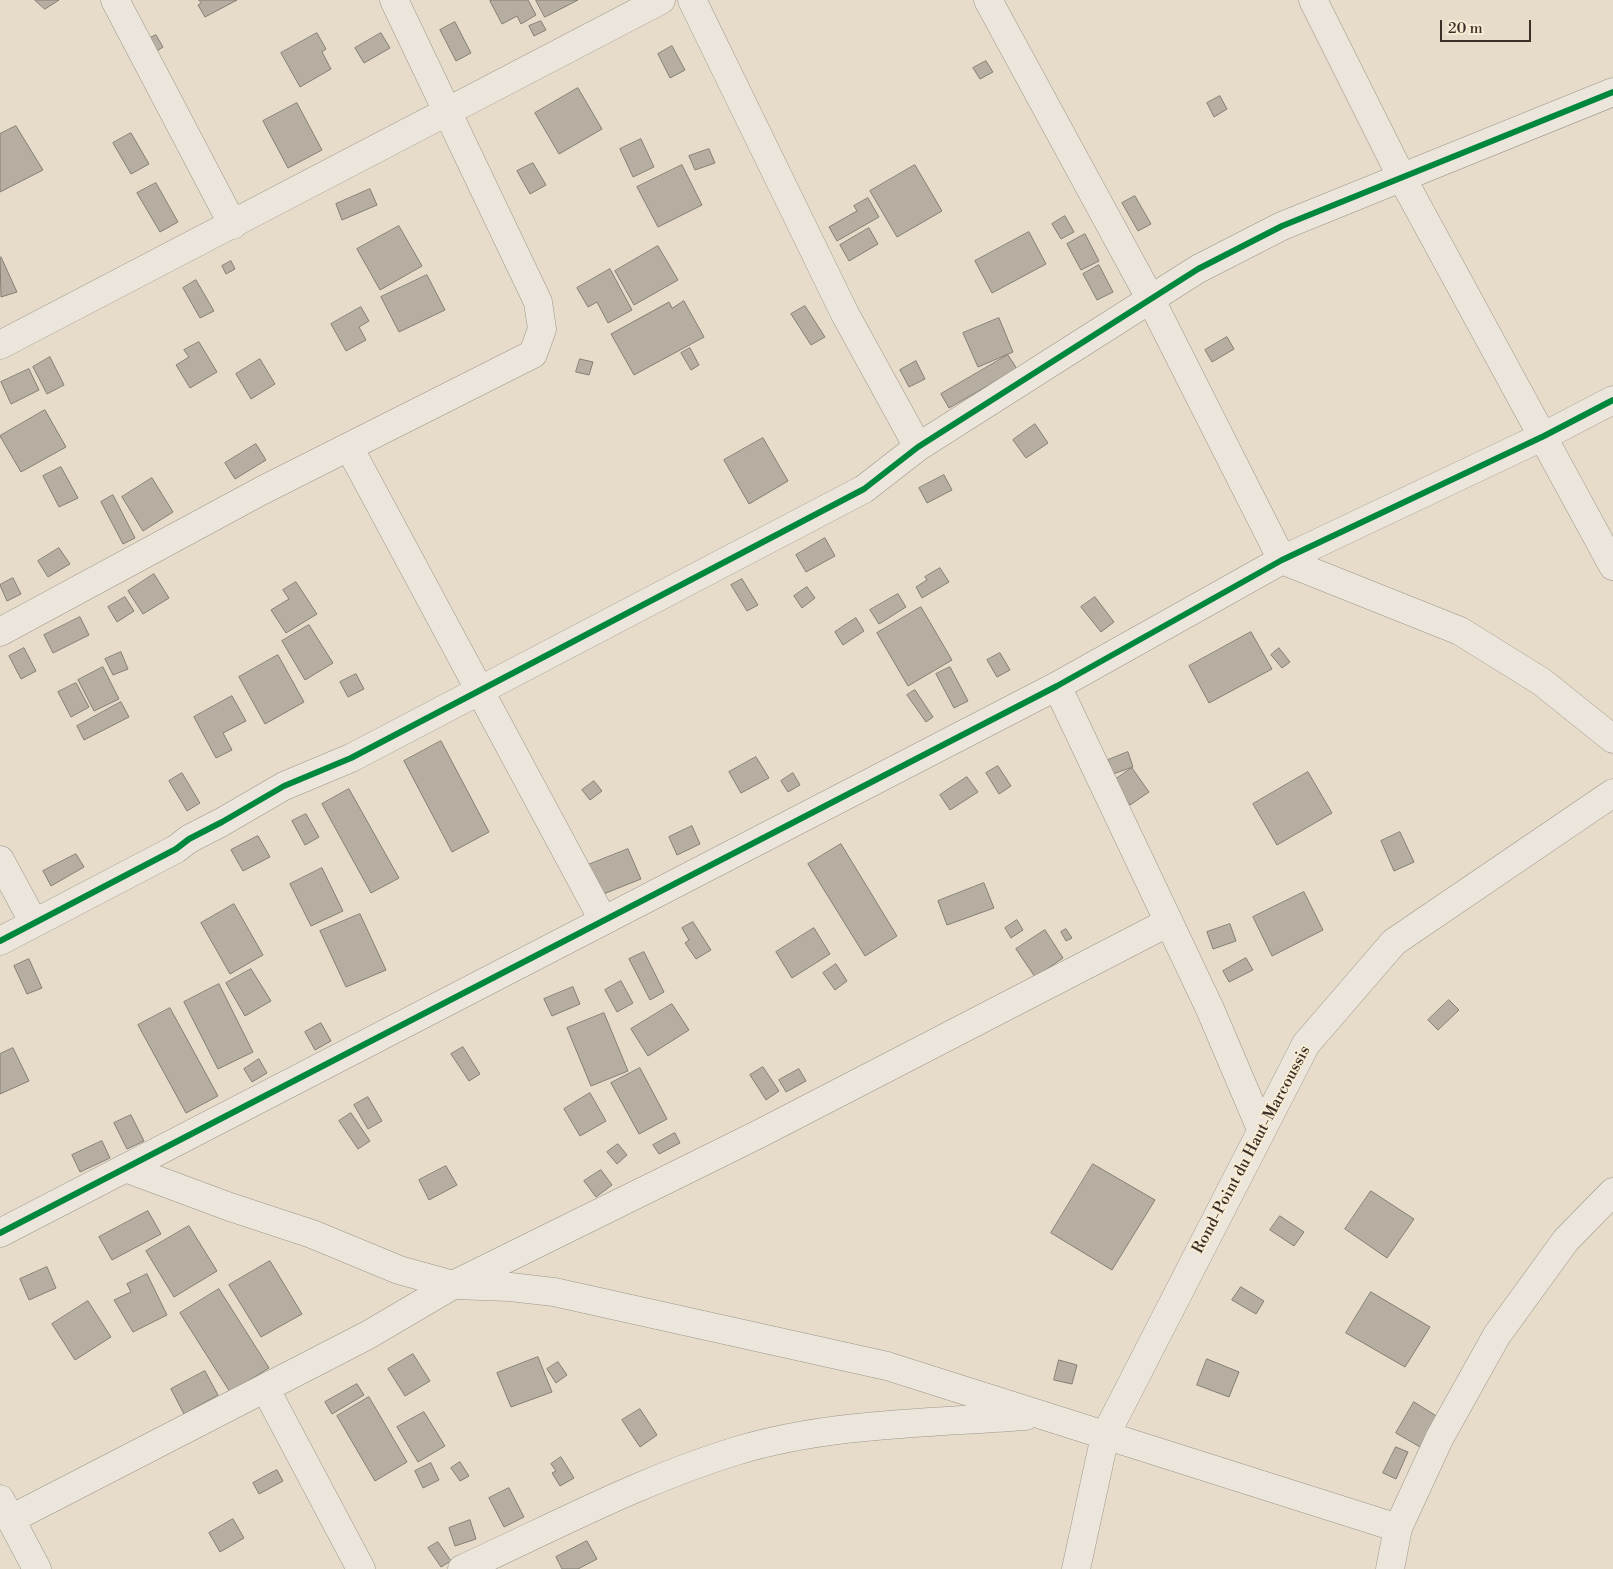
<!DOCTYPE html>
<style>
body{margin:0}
#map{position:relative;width:1613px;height:1569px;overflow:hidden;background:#e6dcc9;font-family:"Libre Bodoni",serif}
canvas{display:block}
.scale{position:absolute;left:1440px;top:20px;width:91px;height:22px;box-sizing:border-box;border:2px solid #3c2f27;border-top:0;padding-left:6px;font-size:15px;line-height:18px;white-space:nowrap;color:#3c2f27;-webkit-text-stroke:4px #f7ebd4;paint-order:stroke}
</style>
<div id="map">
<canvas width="1613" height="1569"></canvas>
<div class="scale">20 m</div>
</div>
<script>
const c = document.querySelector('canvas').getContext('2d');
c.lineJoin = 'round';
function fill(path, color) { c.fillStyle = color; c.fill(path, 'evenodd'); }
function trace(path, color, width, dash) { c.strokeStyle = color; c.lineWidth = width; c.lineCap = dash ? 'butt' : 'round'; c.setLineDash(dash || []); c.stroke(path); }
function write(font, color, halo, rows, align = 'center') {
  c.font = font + ' "Libre Bodoni",serif'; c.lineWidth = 4; c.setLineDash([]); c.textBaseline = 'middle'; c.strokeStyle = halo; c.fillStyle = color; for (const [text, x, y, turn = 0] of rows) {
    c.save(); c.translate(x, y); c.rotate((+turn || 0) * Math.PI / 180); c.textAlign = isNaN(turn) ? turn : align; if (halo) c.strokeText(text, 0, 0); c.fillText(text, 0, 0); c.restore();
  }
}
const building = new Path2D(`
 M35,0H59L45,9Z
 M199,0H237L205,17L198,5L201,3Z
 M493,0H528L536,15L521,24L517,16L502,24L490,1Z
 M536,0H578L545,17Z
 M541,21L546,30L534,36L529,26Z
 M455,22L471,53L456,61L440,30Z
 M317,33L326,49L322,52L331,69L300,87L281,53Z
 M381,33L390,48L364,63L355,48Z
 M156,35L163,47L157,51L150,38Z
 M672,46L685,70L670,78L658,54Z
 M986,61L993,72L980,79L973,68Z
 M578,88L602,129L559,154L535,113Z
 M1220,96L1227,109L1214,117L1207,103Z
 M297,103L322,150L288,168L263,121Z
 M16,126L43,170L0,192V134Z
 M131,133L149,164L131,174L113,143Z
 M641,139L654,167L633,177L620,149Z
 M709,149L715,163L695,170L689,156Z
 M533,163L546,185L530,194L517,171Z
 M682,165L702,205L658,227L637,187Z
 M915,165L942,211L897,237L870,191Z
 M156,183L178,222L160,232L137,193Z
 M370,189L377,205L342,220L336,204Z
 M1135,196L1151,224L1138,231L1122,203Z
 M868,198L879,217L837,241L829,227L857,211L854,206Z
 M1065,216L1074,232L1061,239L1052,224Z
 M399,226L422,266L380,290L357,249Z
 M869,228L878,244L849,261L840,245Z
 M1029,232L1046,264L992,293L975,261Z
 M1085,234L1099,261L1081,270L1067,244Z
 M658,246L678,280L634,305L615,271Z
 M1,257L17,292L1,297L0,258Z
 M231,261L235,269L226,274L222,266Z
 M1099,265L1113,292L1097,300L1083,274Z
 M610,269L632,310L608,323L597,302L588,307L577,288Z
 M427,275L445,310L399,332L381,297Z
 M196,280L214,311L200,318L183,288Z
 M684,301L704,337L634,375L611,334L669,302L672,308Z
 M805,306L825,337L811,345L791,314Z
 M361,307L369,321L359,327L366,340L346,351L331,324Z
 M999,318L1013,352L978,367L963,333Z
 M1227,337L1234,349L1212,362L1205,350Z
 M199,342L217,372L190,388L176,365L189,357L184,350Z
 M690,348L699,365L691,370L681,353Z
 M1008,355L1017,369L949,408L941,394Z
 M50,357L64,385L47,394L33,367Z
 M260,359L275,384L251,399L236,374Z
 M580,359L593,362L589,375L576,372Z
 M916,361L925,379L909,387L900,370Z
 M29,369L39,390L11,404L1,382Z
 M45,410L66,447L21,472L0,436Z
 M1035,424L1048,443L1026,458L1013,440Z
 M763,438L788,481L749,504L724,460Z
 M256,444L266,460L235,479L225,463Z
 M61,467L78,498L59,507L43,476Z
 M944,475L952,490L927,503L919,488Z
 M152,478L173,512L143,531L122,497Z
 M113,495L135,538L123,544L101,502Z
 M825,538L835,556L806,572L796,555Z
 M59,548L70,564L48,577L38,561Z
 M940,568L949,582L922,598L916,587L927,580L925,577Z
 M154,574L169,598L143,614L128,591Z
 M13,578L21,594L7,601L0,585Z
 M742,579L758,605L747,611L731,585Z
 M296,582L317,614L286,633L271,610L289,599L283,590Z
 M807,587L815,598L802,608L794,596Z
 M898,594L906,607L879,624L870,610Z
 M125,597L134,611L117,622L108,607Z
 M1095,597L1114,622L1101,632L1081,607Z
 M921,607L952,660L908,686L877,633Z
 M80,617L89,635L53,653L44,635Z
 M856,618L864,631L843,645L835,632Z
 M309,625L333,663L305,680L282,641Z
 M1251,632L1272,669L1209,703L1189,666Z
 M24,648L36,671L21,679L9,656Z
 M1279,648L1290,662L1282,668L1271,655Z
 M121,652L128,669L113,675L105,659Z
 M1000,653L1010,670L997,677L987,660Z
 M278,655L304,702L265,724L239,677Z
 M103,667L119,699L94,711L78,680Z
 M950,667L968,701L954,708L936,674Z
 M356,674L364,689L348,697L340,682Z
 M76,683L89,707L71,717L58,692Z
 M915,690L933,717L926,722L907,695Z
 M232,696L246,721L223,733L232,750L216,758L194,717Z
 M121,702L129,717L84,740L77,726Z
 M441,741L489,832L452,852L404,761Z
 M1128,752L1133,767L1113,774L1108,760Z
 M756,757L769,778L741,793L729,772Z
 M998,766L1011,786L999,794L986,773Z
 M1132,768L1149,792L1130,805L1113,781Z
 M1308,772L1332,813L1277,845L1253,804Z
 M182,773L200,803L187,811L169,781Z
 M793,773L800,785L788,792L781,781Z
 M967,777L978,792L950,810L940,795Z
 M594,781L602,791L590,800L582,790Z
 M349,789L399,878L371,893L322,804Z
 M306,814L319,837L305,845L292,821Z
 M692,826L700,844L677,855L669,837Z
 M1400,832L1414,862L1394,871L1381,841Z
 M258,836L270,857L243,871L231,850Z
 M841,844L897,936L865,956L808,864Z
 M628,849L641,879L601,895L588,865Z
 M76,854L84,867L51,886L43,871Z
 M322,868L343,911L311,926L290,884Z
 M984,883L994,908L947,925L938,901Z
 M1304,892L1323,930L1272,956L1253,917Z
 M234,904L263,955L230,974L201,923Z
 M360,914L386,970L346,987L320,931Z
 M1017,920L1023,930L1011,938L1005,928Z
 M693,922L711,950L696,959L685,943L689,940L682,928Z
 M1230,924L1236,941L1213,949L1207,932Z
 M814,928L830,954L792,978L776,952Z
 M1066,929L1072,938L1066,941L1061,932Z
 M1045,930L1063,958L1035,977L1016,949Z
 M644,952L664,992L650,1000L629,959Z
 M1246,958L1253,970L1229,982L1223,971Z
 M29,959L42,988L27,994L14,966Z
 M836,964L847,981L835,990L823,973Z
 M251,969L271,1001L245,1016L226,983Z
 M621,981L633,1003L617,1012L605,990Z
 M219,984L253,1052L218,1069L184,1002Z
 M573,987L580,1004L552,1016L544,999Z
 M1449,1000L1459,1010L1438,1030L1428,1020Z
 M672,1004L689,1030L648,1056L631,1029Z
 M170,1008L218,1096L186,1113L138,1025Z
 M604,1013L628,1071L591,1086L567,1028Z
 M321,1023L331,1041L315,1050L305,1032Z
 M463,1047L480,1074L469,1081L451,1054Z
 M13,1048L29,1081L0,1094V1054Z
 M259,1059L267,1073L252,1082L244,1069Z
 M763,1067L779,1091L766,1100L750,1075Z
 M640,1068L667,1119L639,1134L611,1083Z
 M799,1069L806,1081L786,1092L779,1080Z
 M590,1093L606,1121L580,1136L564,1109Z
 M368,1097L382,1121L368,1129L354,1105Z
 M351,1113L370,1141L358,1149L339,1121Z
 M131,1115L144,1141L127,1149L114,1123Z
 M675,1133L680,1143L659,1154L653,1145Z
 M102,1141L110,1158L80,1172L72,1155Z
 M618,1144L627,1155L617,1164L607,1152Z
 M1093,1164L1155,1200L1112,1270L1051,1233Z
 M446,1166L457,1185L429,1200L419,1180Z
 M601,1170L612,1185L596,1197L584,1181Z
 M1371,1191L1414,1219L1387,1258L1345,1229Z
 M148,1211L161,1234L112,1260L99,1237Z
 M1280,1216L1304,1232L1294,1246L1270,1230Z
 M189,1226L217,1271L174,1297L146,1251Z
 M270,1261L302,1314L261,1337L229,1285Z
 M47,1267L56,1288L29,1300L20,1279Z
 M147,1274L167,1315L133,1332L114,1300L131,1292L127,1284Z
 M1241,1287L1264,1301L1256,1314L1232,1300Z
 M219,1289L269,1368L230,1392L180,1313Z
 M1371,1292L1430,1327L1405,1367L1346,1333Z
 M88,1301L111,1337L75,1360L52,1324Z
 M413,1354L430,1381L405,1396L388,1369Z
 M538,1357L552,1392L511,1407L497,1373Z
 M1207,1359L1239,1372L1229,1397L1197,1385Z
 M1059,1360L1077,1365L1072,1384L1054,1380Z
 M558,1362L567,1375L556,1383L547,1369Z
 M205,1371L218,1395L184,1414L171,1389Z
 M357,1384L364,1395L332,1414L325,1402Z
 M369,1397L407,1462L375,1481L337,1416Z
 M1414,1402L1438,1417L1420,1447L1396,1433Z
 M640,1409L657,1435L640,1447L622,1420Z
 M424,1412L445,1446L418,1462L397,1427Z
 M1396,1447L1408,1452L1396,1479L1383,1473Z
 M561,1457L574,1478L560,1486L552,1473L556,1471L551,1464Z
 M460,1462L469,1476L460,1481L451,1468Z
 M431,1463L439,1480L423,1488L415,1471Z
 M277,1470L283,1481L259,1494L253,1483Z
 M509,1488L524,1517L504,1527L489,1498Z
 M233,1519L244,1538L220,1552L209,1533Z
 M470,1520L476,1539L455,1546L449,1528Z
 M587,1541L597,1559L578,1569H562L556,1557Z
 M438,1542L451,1561L441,1567L428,1548Z`);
fill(building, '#b6aea1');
trace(building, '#857e74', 1);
const minor = new Path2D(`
 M115,0L233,225
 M692,0L845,314L918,447
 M988,0L1150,298L1282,560L1460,631L1542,682L1613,739
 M1313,0L1402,178L1613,566
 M0,345L661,0
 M349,447L603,920
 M0,632L261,491L533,354L542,329L538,302L394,0
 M1057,686L1210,1009L1261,1129
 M0,860L34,923
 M0,941L176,849L189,839L222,822L284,786L351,758L864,489L918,447L1198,269L1282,226L1613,92
 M125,1168L230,1207L312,1234L399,1270L453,1285L510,1287L554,1292L887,1366L1398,1528
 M0,1233L1057,686L1282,560L1544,436L1613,400
 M265,1388L361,1569
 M0,1499L37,1569
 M11,1519L368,1335L453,1285L759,1134L1169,922
 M462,1569C552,1528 641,1480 736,1451C828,1423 929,1423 1025,1416
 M1076,1569L1105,1436L1306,1044L1394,942L1613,793
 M1390,1569L1398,1528L1440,1437L1497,1335L1566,1240L1613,1192`);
trace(minor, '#9c958a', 29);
trace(minor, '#ebe5dc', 28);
trace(new Path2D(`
 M0,941L176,849L189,839L222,822L284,786L351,758L864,489L918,447L1198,269L1282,226L1613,92
 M0,1233L1057,686L1282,560L1544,436L1613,400`), '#00873e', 6);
write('16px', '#3c2f27', '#f7ebd4', [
 ["Rond-Point du Haut-Marcoussis",1252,1150,-62]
]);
</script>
